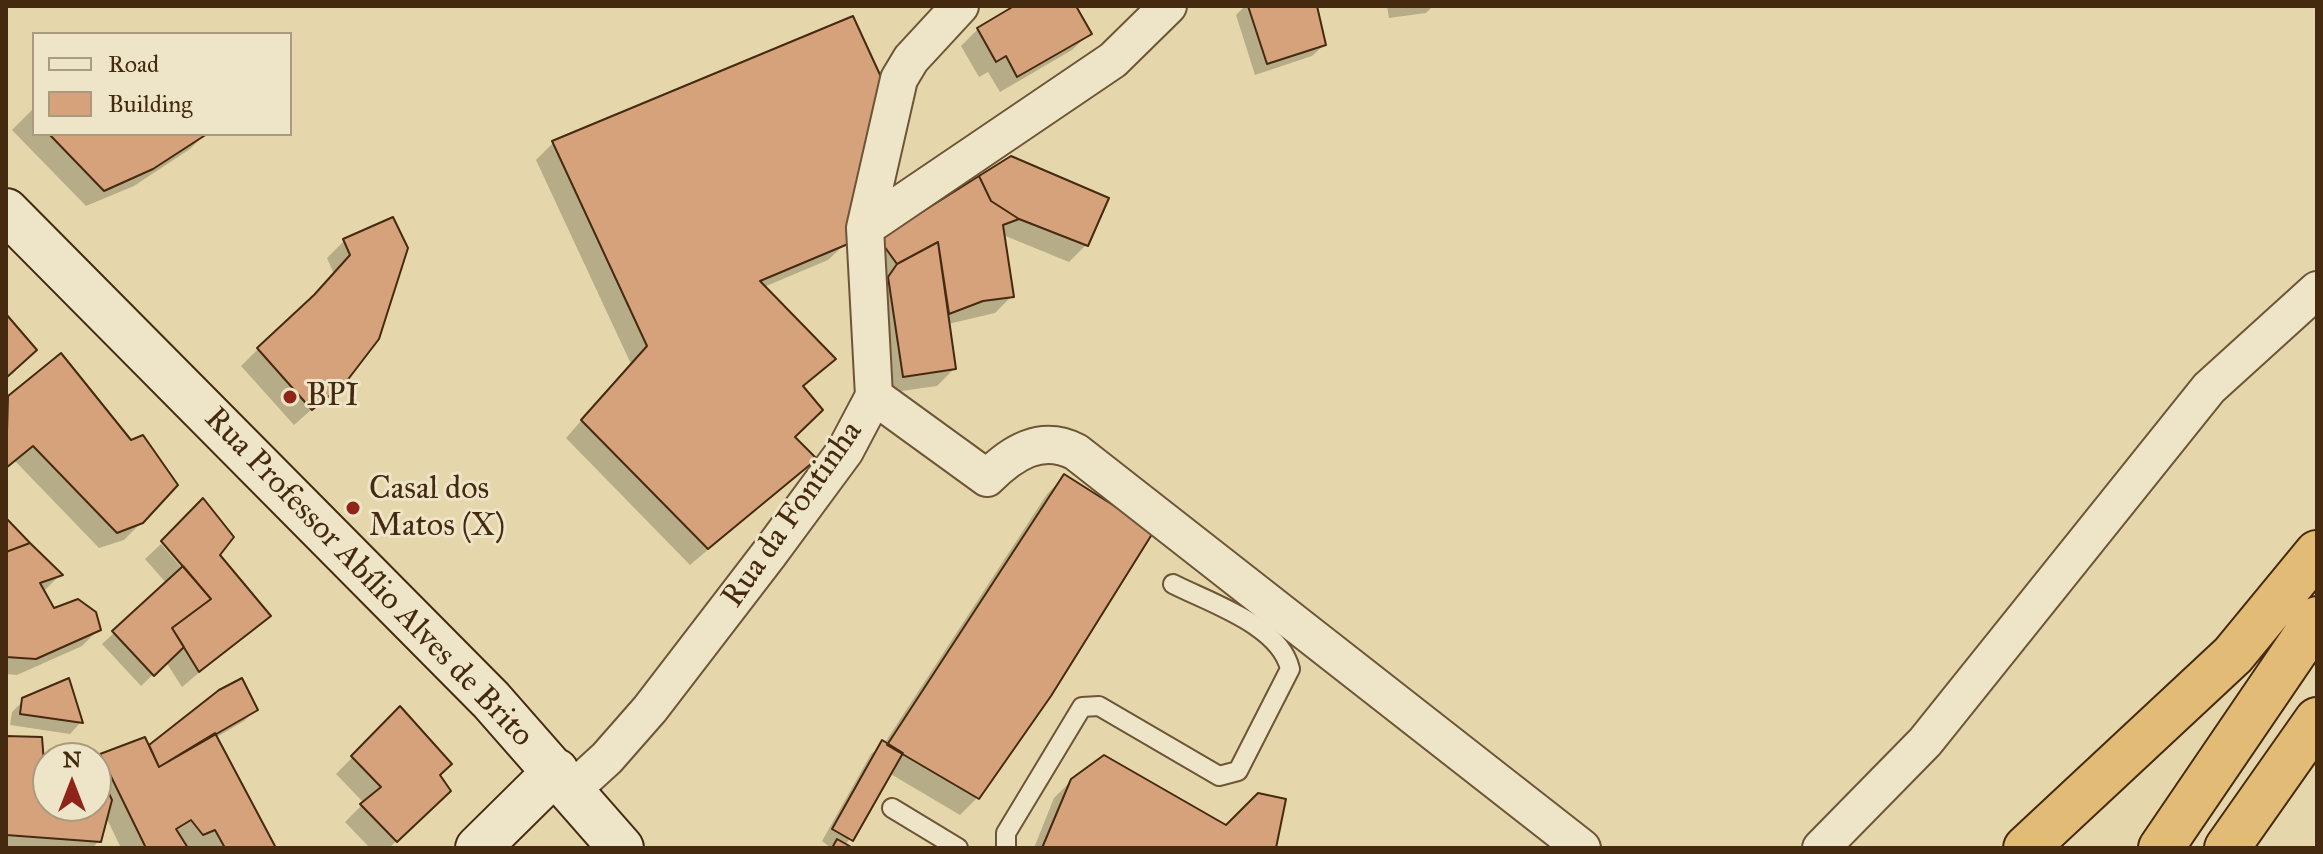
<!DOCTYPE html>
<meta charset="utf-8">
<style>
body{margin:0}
#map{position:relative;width:2323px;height:854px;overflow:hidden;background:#e5d7ab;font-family:"IM FELL Great Primer",serif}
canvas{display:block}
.frame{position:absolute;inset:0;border:8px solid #452a0f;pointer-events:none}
.legend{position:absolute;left:32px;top:32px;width:260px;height:104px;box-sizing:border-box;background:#eee5c8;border:2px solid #aa9a7e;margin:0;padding:10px 14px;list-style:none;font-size:24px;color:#452a0f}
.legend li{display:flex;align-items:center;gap:16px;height:40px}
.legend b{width:40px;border:2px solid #aa9a7e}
.north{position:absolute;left:32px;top:742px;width:80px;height:80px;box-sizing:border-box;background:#eee5c8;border:2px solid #aa9a7e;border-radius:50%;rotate:0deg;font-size:22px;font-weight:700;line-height:32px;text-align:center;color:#452a0f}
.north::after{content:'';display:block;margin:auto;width:28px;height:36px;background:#8f2418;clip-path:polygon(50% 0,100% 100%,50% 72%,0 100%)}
</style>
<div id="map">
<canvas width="2323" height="854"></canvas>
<div class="frame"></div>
<ul class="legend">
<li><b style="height:10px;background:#eee5c8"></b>Road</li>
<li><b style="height:22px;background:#d6a27b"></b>Building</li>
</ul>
<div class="north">N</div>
</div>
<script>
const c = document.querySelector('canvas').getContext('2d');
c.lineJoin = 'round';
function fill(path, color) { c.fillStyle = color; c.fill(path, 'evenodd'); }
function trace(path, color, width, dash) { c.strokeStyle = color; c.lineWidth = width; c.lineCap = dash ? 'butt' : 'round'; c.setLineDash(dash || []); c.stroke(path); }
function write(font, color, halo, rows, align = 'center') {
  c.font = font + ' "IM FELL Great Primer",serif'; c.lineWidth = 6; c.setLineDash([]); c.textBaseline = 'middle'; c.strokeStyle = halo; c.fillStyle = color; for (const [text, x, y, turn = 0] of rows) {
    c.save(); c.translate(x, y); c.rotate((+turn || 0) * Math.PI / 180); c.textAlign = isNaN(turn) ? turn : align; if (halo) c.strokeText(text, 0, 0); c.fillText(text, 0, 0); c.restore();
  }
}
fill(new Path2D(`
 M1018,6H1073L1089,34L1072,50L1000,92L988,72L979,77L961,46L978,29Z
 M1245,6H1314L1324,45L1312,56L1255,75L1236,15Z
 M1387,6H1433L1426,13L1389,18Z
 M852,19L846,243L828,260L764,287L833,359L802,388L792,437L814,459L690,565L566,438L631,364L536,160L553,143Z
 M34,108V134H205L190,149L134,186L86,206L12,130Z
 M1011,158L1086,245L1069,262L1003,235L1012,296L995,313L948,324L954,369L937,386L887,393L863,258Z
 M392,220L345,380L294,425L241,366L334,274L327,258L344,241Z
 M10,397L142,522L124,540L99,548L15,461L6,469V401Z
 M1064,477L977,798L960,815L889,773L845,846L849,848H831L822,841L871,754L884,744L1047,494Z
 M6,521L60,575L43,592L53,610L99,629L82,646L17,675L6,674Z
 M161,544L182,568L217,555L268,615L182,687L166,662L141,686L102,644L167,584L145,559Z
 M220,692L256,710L244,721L215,738L274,848H121L106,817L99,841L92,848H6V738L42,765L48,766V806H96V761L101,756L148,748Z
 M24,700L81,722L70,734L10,725L12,712Z
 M400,709L438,776L432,808L389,848H370L345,822L364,803L336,774Z
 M1072,780L1226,827L1274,848H1034L1054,798Z`), '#0003');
const building = new Path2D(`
 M1014,6H1076L1092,34L1017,77L1006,56L996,62L977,28Z
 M1248,6H1317L1326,45L1267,64Z
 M853,16L887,90L865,188L848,244L760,281L836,359L803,386L823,410L795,437L817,459L708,549L581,420L647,346L552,141Z
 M49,134H207L153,169L104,191Z
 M1011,156L1109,198L1088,246L1019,219L991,201L979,176Z
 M979,176L991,201L1019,219L1003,225L1014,297L983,301L949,314L938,242L897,264L879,239Z
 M393,217L408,248L379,339L346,382L312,410L257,348L314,295L350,255L343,239Z
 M938,242L956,369L903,377L888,277L897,264Z
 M6,314L37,350L6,378Z
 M61,353L131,440L143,435L178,485L143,523L117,533L33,446L6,468L8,396Z
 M1064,474L1154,531L1051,696L979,799L887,745Z
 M203,498L234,537L220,555L271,616L199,672L172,628L211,599L161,541Z
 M6,518L30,543L6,552Z
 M30,543L63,575L40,583L54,608L78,599L96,612L101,630L36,659L6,657V552Z
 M183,566L211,599L172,628L184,647L154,676L112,631Z
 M69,678L83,723L20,714L22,698Z
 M242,678L258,710L159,767L149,745L219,690Z
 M400,706L452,764L440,775L451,791L397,842L360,804L381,787L351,756Z
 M215,733L276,848H225L215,830L203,835L191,820L176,829L188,848H146L100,754L145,737L159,767Z
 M6,736L42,737L44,763L48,764V806H96L97,768L112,800L101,842L6,835Z
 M882,740L903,753L853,841L832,829Z
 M1104,755L1226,825L1258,793L1286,799L1276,848H1042L1071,779Z
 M837,839L853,848H832Z`);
fill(building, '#d6a27b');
trace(building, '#452a0f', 2);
const lane = new Path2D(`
 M892,808L958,848
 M1006,848V833L1082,707L1099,706L1219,776L1238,771L1290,669C1280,625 1210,603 1173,584`);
const street = new Path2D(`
 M865,228L899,79L911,59L960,6
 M874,396L987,478C1012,453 1041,434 1076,452L1582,848
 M572,790L607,758L650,709L769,554L845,451L874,396L865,228L1113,60L1168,6
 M1821,848L1925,742L2209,388L2317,290`);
const secondary = new Path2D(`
 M6,211L491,700L621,848
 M478,848L556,771`);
const highway = new Path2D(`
 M2026,848L2233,655L2317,553
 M2161,848L2317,619
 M2227,848L2317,720`);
trace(lane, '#6d5536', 22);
trace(street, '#6d5536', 40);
trace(secondary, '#452a0f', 48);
trace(highway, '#452a0f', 48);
trace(lane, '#eee5c8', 18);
trace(street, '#eee5c8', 36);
trace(secondary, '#eee5c8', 44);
trace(highway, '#e2bc76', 44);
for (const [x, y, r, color] of [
 [290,397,8,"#8f2418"],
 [353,508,8,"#8f2418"]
]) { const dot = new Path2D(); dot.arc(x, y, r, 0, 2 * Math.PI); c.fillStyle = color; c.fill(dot); trace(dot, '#eee5c8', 3); }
write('32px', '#452a0f', '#eee5c8', [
 ["BPI",306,397],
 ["Casal dos",369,490],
 ["Matos (X)",369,527]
], 'left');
write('32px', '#452a0f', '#eee5c8', [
 ["Rua da Fontinha",793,515,-55],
 ["Rua Professor Abílio Alves de Brito",368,578,46]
]);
</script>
